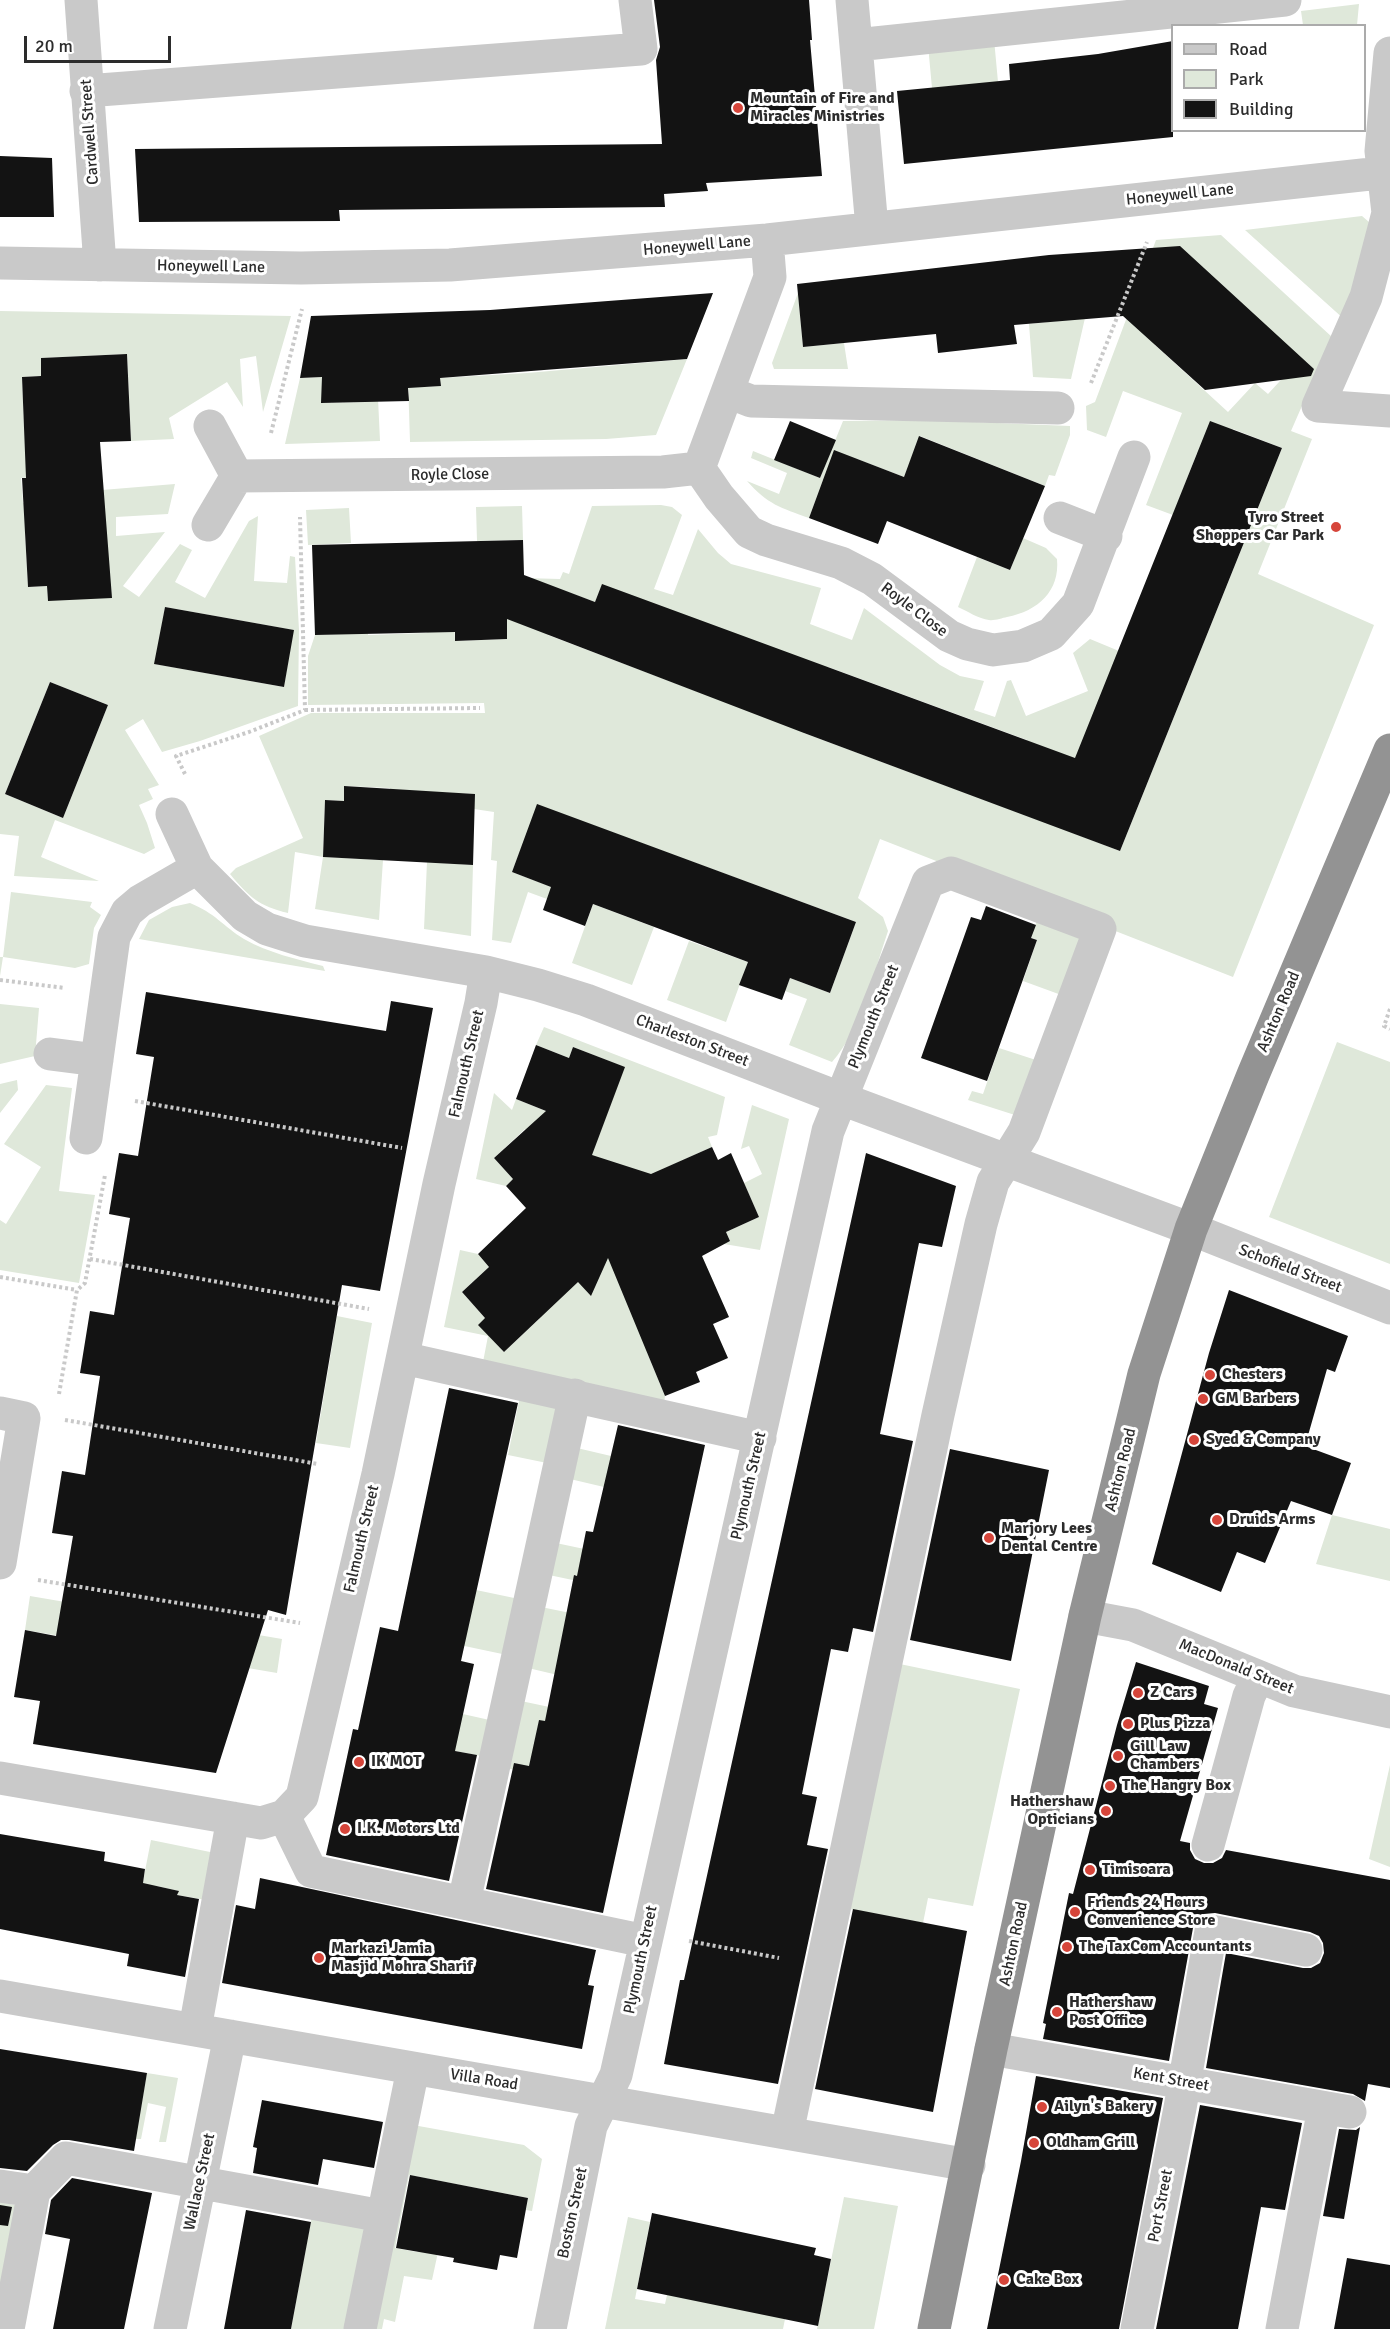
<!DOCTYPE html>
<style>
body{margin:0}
#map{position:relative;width:1390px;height:2329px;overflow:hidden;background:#fff;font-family:Signika,sans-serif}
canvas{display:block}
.legend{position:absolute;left:1171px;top:24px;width:195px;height:108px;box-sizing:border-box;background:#fff;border:2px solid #ababab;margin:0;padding:8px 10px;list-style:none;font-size:18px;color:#2c2c2c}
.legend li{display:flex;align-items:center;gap:12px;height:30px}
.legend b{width:30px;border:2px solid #ababab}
.scale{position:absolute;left:24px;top:36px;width:147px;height:27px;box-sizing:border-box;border:3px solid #2c2c2c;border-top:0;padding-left:8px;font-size:18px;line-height:21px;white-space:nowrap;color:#2c2c2c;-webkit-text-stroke:4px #fff;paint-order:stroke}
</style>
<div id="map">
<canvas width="1390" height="2329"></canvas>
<ul class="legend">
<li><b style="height:8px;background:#c9c9c9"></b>Road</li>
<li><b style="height:16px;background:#dfe8da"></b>Park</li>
<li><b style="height:16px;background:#131313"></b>Building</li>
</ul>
<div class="scale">20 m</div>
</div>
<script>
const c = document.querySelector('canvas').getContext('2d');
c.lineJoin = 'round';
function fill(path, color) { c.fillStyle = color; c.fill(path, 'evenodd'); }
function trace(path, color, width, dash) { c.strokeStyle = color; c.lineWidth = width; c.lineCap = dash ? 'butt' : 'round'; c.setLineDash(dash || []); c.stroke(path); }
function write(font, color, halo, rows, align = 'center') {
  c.font = font + ' Signika,sans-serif'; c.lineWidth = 6; c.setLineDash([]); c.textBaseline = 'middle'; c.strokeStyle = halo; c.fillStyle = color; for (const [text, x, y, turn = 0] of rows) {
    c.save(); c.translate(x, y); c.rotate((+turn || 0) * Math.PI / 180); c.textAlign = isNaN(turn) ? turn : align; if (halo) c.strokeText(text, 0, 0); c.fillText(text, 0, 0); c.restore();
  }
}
fill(new Path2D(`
 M1359,4L1357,25H1303L1301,11Z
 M994,39L998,82L932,88L928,45Z
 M1362,216L1369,222L1345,320L1245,230Z
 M1221,235L1332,337L1291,431L1312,439L1258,574L1374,625L1233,977L880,839L858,898L883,917L888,931C874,972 861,1030 832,1062L789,1045L807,999L785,991L790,978L830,993L856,922L538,805L512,872L552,887L547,899L528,892L511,943L492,940L497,861L491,860L494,812L474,809V794L433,792L390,806V788L345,786L344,801L325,800L323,857L383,860L379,920L315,909L323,857L295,852L288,913C259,906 249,897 230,874L236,868L303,838L259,736L311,713H485L484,703L308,705V656L315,635L343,634L367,613L368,635L426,633L454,616L455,641L507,639V613L524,578L560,579L563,572L569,574L592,506L661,505L672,507L682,515L654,589L673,595L698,529L718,553L731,564L821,588L810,624L852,640L864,608L940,665L960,676L984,681L974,710L995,717L1007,681L1011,680L1026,716L1088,691L1073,653L1090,639L1119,651L1052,825L1120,851L1282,448L1233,429L1219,462L1197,453L1173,515L1146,505L1182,413L1123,391L1106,437L1087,430L1086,406L1095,402L1156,240ZM1182,313L1301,358L1268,394L1255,383L1228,412L1155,345ZM602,585L701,693L548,635L565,591L595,602ZM828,667L1027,740L1020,762L1044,822L804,733Z
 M798,293L803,347L844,343L848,369H774L772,363Z
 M0,311L291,316L263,412L256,356L240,359L243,407L227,382L169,418L174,439L131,441L127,354L41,358V376L22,377L24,426L57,476L21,478L23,503L39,502L41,532L25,533L28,587L47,586L48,601L102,490L175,484L168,514L116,517V536L165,532L123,586L139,597L180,544L192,550L175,582L205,598L249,521L258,516L254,581L287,583L290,556L295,557L299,630L298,706L200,741L162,752L143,719L125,730L159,785L148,789L153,799L139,805L147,823L155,848L144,854L55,820L41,857L99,881L14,876L19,836L0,834ZM165,607L293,630L284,687L155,664ZM50,682L108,705L63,818L5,794Z
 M1085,318L1071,379L1033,377L1029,324Z
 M687,359L656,435L606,439L410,442L408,379L423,387L440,386V378L527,373Z
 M322,377V403L367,402L377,377L380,441L285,444L300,378Z
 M925,420L1070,426V435L1055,476L1049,475L1045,486L920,436L904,477L857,459L823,480L809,518C781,508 767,504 747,481L779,494L787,473L751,458L753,451L820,478L843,421Z
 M522,506L523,540L477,541L476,507Z
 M349,508L351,543L308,545L306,510Z
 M1023,538L1046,548L1057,559C1060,591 1038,611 1007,617C1002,618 994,621 989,620C979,619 967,611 958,607L977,557L1010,570Z
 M427,862L473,865L471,936L424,929Z
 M11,892L92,902L90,907L101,915L94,928L89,964L75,968L3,957L0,976V957H3Z
 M190,903C215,913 223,926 244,939C269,953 296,959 323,966L325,971L139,939L149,920L172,907Z
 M593,904L654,927L632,985L572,963Z
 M1040,913L1089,931L1064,996L1023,981L1037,940L981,920L1033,931Z
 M689,941L748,962L726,1022L667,1000Z
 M0,1004L39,1008L35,1056L0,1064Z
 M544,1027L725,1097L717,1135L708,1137L712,1147L663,1169L714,1283L647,1352L665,1396L664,1404L483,1362L488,1336L444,1327L460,1250L478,1254L489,1267L462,1292L485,1318L479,1325L504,1352L539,1319L527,1305L571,1179L525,1129L494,1158L513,1179L506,1186L476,1179L494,1093L512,1110L516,1099L600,1133L624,1067L573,1047L569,1058L536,1045Z
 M1337,1042L1390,1062V1264L1269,1217Z
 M999,1048L1039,1061L1018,1116L968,1100L972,1091L983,1094Z
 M17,1080L18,1090L0,1113V1084Z
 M46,1085L72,1088L59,1191L95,1195L79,1283L0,1270V1220L6,1224L41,1167L4,1144Z
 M752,1105L789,1119L760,1250L724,1244L730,1241L726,1232L759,1217L744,1183L762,1174L749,1146L741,1149Z
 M337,1316L372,1323L350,1448L316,1443Z
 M520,1396L560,1405L547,1463L508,1455Z
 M577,1448L628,1460L621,1491L570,1479Z
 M1332,1515L1390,1529V1581L1316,1564Z
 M556,1543L608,1554L601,1586L549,1575Z
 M476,1590L519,1599L507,1655L455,1644Z
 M30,1596L282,1639L277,1673L25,1630Z
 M541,1607L595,1618L562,1676L528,1668Z
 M895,1663L1020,1689L973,1906L928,1898L923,1923L844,1908Z
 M521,1701L573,1712L570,1727L539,1721L535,1741L559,1779L506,1768Z
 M436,1708L494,1721L486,1757L450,1750Z
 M1390,1765V1867L1369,1859Z
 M151,1840L220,1854L212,1901L177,1895L178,1891L157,1886L139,1902Z
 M147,2073L178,2078L166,2142H159L166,2107L148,2103L141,2139H135Z
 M413,2125L524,2145L542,2159L532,2211L526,2210L528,2198L409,2175L395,2248L417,2252L440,2243L432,2280L404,2276L395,2322L384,2319L382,2329H372Z
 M844,2197L898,2206L874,2329H817Z
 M0,2202L20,2206L0,2309Z
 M312,2215L366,2225L347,2329H291Z
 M628,2217L650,2222L635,2299L665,2304L669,2286L785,2319L783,2329H605Z`), '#dfe8da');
fill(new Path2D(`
 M654,0H809L812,40H810L822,176L706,183L708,191L664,194L665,207L339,210L340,221L139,222L135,149L662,144L656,60L660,47Z
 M1173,41V137L904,164L897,91L1010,80L1009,64L1098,54Z
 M0,156L52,158L54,217H0Z
 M1180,246L1314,369L1311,376L1205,390L1123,316L1014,325L1017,344L938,353L936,334L803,347L797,284L1049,255Z
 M713,293L687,359L440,378L441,386L408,388L409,401L321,403L322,377L300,378L311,316L490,310Z
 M127,354L131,441L100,442L112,598L48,601L47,586L28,587L22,478H26L22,377L41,376V358Z
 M790,421L836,440L820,478L774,460Z
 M1210,421L1282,448L1120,851L804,733L507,619V639L455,641V632L315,635L312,545L523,540L524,575L595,602L602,584L1075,758Z
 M919,436L1045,486L1010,570L887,521L878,544L809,518L834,450L904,477Z
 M165,607L294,630L284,687L154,664Z
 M50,682L108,705L63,818L5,794Z
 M344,786L475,794L473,865L323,857L325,800L344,801Z
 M537,804L856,922L830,993L790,978L782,1000L739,985L748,962L593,904L585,926L543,910L551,887L512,872Z
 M986,906L1036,925L1031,938L1037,940L987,1081L921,1058L971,917L981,920Z
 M146,992L386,1031L391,1001L433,1008L380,1291L342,1285L286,1615L268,1610L216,1773L33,1744L40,1701L14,1697L25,1630L56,1636L73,1536L52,1533L62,1471L85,1475L100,1376L80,1373L90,1311L114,1315L130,1218L109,1214L119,1153L138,1156L154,1057L136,1054Z
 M536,1045L569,1058L573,1047L625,1067L592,1155L651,1174L712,1147L718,1160L731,1153L759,1217L726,1232L730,1241L702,1256L729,1317L713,1324L728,1358L696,1372L700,1382L665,1396L608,1258L591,1296L578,1282L504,1352L478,1325L485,1318L462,1292L489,1267L478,1254L526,1208L506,1186L513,1179L494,1158L546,1111L516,1099Z
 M866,1153L956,1186L942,1247L919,1243L880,1434L913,1441L873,1632L853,1628L848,1652L831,1649L802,1794L817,1797L807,1845L828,1849L778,2084L664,2064L680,1980H684Z
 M1229,1290L1348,1336L1335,1372L1327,1369L1305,1446L1351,1463L1332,1515L1291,1501L1265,1563L1237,1552L1221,1592L1152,1564L1209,1353Z
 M449,1388L518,1403L461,1661L474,1664L455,1751L477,1755L449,1881L326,1855L353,1729L358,1730L380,1627L398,1631Z
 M618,1425L705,1445L603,1913L486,1889L514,1763L529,1766L539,1720L545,1721L574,1575L577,1576L586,1531L593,1532Z
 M950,1449L1049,1470L1011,1661L910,1640Z
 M1136,1662L1209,1686L1204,1704L1218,1708L1180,1841L1190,1843V1850L1195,1859L1204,1863H1213L1222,1858L1226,1850L1390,1880V2088L1368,2084L1365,2101L1353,2094L1206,2068L1226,1953L1303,1968H1311L1320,1963L1324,1953L1323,1943L1319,1936L1310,1932L1215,1913L1204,1914L1196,1919L1193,1928L1169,2061L1043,2039L1046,2024L1043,2023L1069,1893L1073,1894L1117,1725Z
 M0,1834L105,1852L104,1861L145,1869L143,1883L179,1891L177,1895L199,1899L185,1977L127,1966L129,1954L0,1929Z
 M260,1878L596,1950L588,1985L594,1986L582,2049L222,1983L236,1905L255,1909Z
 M853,1909L967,1931L933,2112L815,2089Z
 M0,2049L147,2073L134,2151L69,2140H61L53,2145L27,2171L0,2168Z
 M1036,2076L1163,2098L1119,2329H987L1021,2161Z
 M262,2100L383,2122L374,2168L323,2159L318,2185L253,2173L257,2148L253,2147Z
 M1200,2105L1302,2123L1285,2210L1261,2207L1238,2329H1156Z
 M1360,2127L1344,2219L1323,2216L1339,2129L1356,2130Z
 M410,2175L528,2198L517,2258L500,2255L497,2270L453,2262L454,2258L396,2248Z
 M72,2178L152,2193L124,2329H53L70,2239L45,2234L51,2200Z
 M0,2205L12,2207L8,2226L0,2225Z
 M246,2210L311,2222L291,2329H224Z
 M652,2213L816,2248L814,2255L831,2259L818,2326L637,2289Z
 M1347,2258L1390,2265V2329H1334Z`), '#131313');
trace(new Path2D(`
 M1091,383L1147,242
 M271,433L302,309
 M305,710L480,708
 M185,774L176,756L249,732L305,710L300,517
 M0,980L65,988
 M1390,1009L1384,1026L1390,1029
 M135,1101L402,1148
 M90,1259L369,1309
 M0,1277L77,1290
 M59,1394L77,1290L85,1283L105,1175
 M65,1420L318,1464
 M38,1580L300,1623
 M689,1941L779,1958`), '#c9c9c9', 4, [3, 3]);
trace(new Path2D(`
 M81,0L100,265
 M852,0L872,228
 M856,45L1285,0
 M1390,53L1381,151L1388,213L1366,297L1318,406L1390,411
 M86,91L641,49L635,0
 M0,263L301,268L450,265L767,240L1390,172
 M728,392L751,401L1058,408
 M210,426L237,476L663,472L699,468L770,277L767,240
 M699,468L719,497L749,532L766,540L841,563L872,579L949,636L967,644L993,650L1023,646L1051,634L1078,604L1134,457
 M1060,518L1106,536
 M208,525L237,476
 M172,814L197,868L245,916L267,929L305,941L486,972L538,985L586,1000L842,1099L1191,1229L1390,1308
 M50,1054L97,1060
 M86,1138L114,937L127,912L140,901L197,868
 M403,1358L760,1438
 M0,1413L24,1418L0,1563
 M1085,1616L1133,1625L1294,1691L1390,1712
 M0,1778L261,1823L284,1816L302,1797L378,1474L439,1184L481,1003L486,972
 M284,1816L311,1871L645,1941
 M1208,1845L1249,1696L1258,1677
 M464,1902L575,1395
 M0,1996L969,2165
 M195,2029L233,1818
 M991,2049L1350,2112
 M0,2186L34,2191L8,2329
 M34,2191L66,2158L382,2216
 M170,2329L230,2036
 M360,2329L413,2069
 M550,2329L591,2126L616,2075L828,1131L928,882L951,873L1100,929L1024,1132L993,1182L981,1224L938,1415L787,2133
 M1137,2329L1180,2108L1211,1931L1306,1950
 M1282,2329L1324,2108`), '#c9c9c9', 33);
trace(new Path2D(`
 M934,2329L991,2049L1085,1616L1144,1374L1191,1229L1253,1075L1390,750`), '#939393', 33);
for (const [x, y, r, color] of [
 [738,108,6,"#d6453a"],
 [1336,527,6,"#d6453a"],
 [1210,1375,6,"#d6453a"],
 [1203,1399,6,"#d6453a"],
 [1194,1440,6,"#d6453a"],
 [1217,1520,6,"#d6453a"],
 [989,1538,6,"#d6453a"],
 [1138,1693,6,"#d6453a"],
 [1128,1724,6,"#d6453a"],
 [1118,1756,6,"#d6453a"],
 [359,1762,6,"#d6453a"],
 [1110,1786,6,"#d6453a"],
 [1106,1811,6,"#d6453a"],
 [345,1829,6,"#d6453a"],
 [1090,1870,6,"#d6453a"],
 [1075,1912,6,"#d6453a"],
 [1067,1947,6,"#d6453a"],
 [319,1958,6,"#d6453a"],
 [1057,2012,6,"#d6453a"],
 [1042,2107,6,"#d6453a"],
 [1034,2143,6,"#d6453a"],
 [1004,2280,6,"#d6453a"]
]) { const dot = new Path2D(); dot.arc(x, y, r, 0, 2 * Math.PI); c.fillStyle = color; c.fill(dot); trace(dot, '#fff', 2); }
write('bold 16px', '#2c2c2c', '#fff', [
 ["Mountain of Fire and",750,99],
 ["Miracles Ministries",750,117],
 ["Tyro Street",1324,518,"right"],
 ["Shoppers Car Park",1324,536,"right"],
 ["Chesters",1222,1375],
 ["GM Barbers",1215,1399],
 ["Syed & Company",1206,1440],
 ["Druids Arms",1229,1520],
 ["Marjory Lees",1001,1529],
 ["Dental Centre",1001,1547],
 ["Z Cars",1150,1693],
 ["Plus Pizza",1140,1724],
 ["Gill Law",1130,1747],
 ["Chambers",1130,1765],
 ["IK MOT",371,1762],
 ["The Hangry Box",1122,1786],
 ["Hathershaw",1094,1802,"right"],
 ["Opticians",1094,1820,"right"],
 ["I.K. Motors Ltd",357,1829],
 ["Timisoara",1102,1870],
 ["Friends 24 Hours",1087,1903],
 ["Convenience Store",1087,1921],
 ["The TaxCom Accountants",1079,1947],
 ["Markazi Jamia",331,1949],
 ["Masjid Mohra Sharif",331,1967],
 ["Hathershaw",1069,2003],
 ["Post Office",1069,2021],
 ["Ailyn's Bakery",1054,2107],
 ["Oldham Grill",1046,2143],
 ["Cake Box",1016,2280]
], 'left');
write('16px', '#2c2c2c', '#fff', [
 ["Cardwell Street",90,132,-94],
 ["Honeywell Lane",1180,195,-6],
 ["Honeywell Lane",697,246,-5],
 ["Honeywell Lane",211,267,1],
 ["Royle Close",450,475,-1],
 ["Royle Close",914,610,37],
 ["Ashton Road",1279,1012,-67],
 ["Plymouth Street",874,1017,-68],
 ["Charleston Street",692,1041,21],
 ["Falmouth Street",467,1064,-77],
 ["Schofield Street",1290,1269,21],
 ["Ashton Road",1121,1470,-76],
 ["Plymouth Street",749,1486,-77],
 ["Falmouth Street",362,1539,-77],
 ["MacDonald Street",1236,1667,22],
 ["Ashton Road",1014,1944,-78],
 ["Plymouth Street",641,1960,-78],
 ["Villa Road",484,2080,9],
 ["Kent Street",1171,2080,10],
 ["Wallace Street",200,2182,-78],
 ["Port Street",1161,2206,-79],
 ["Boston Street",573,2213,-78]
]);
</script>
